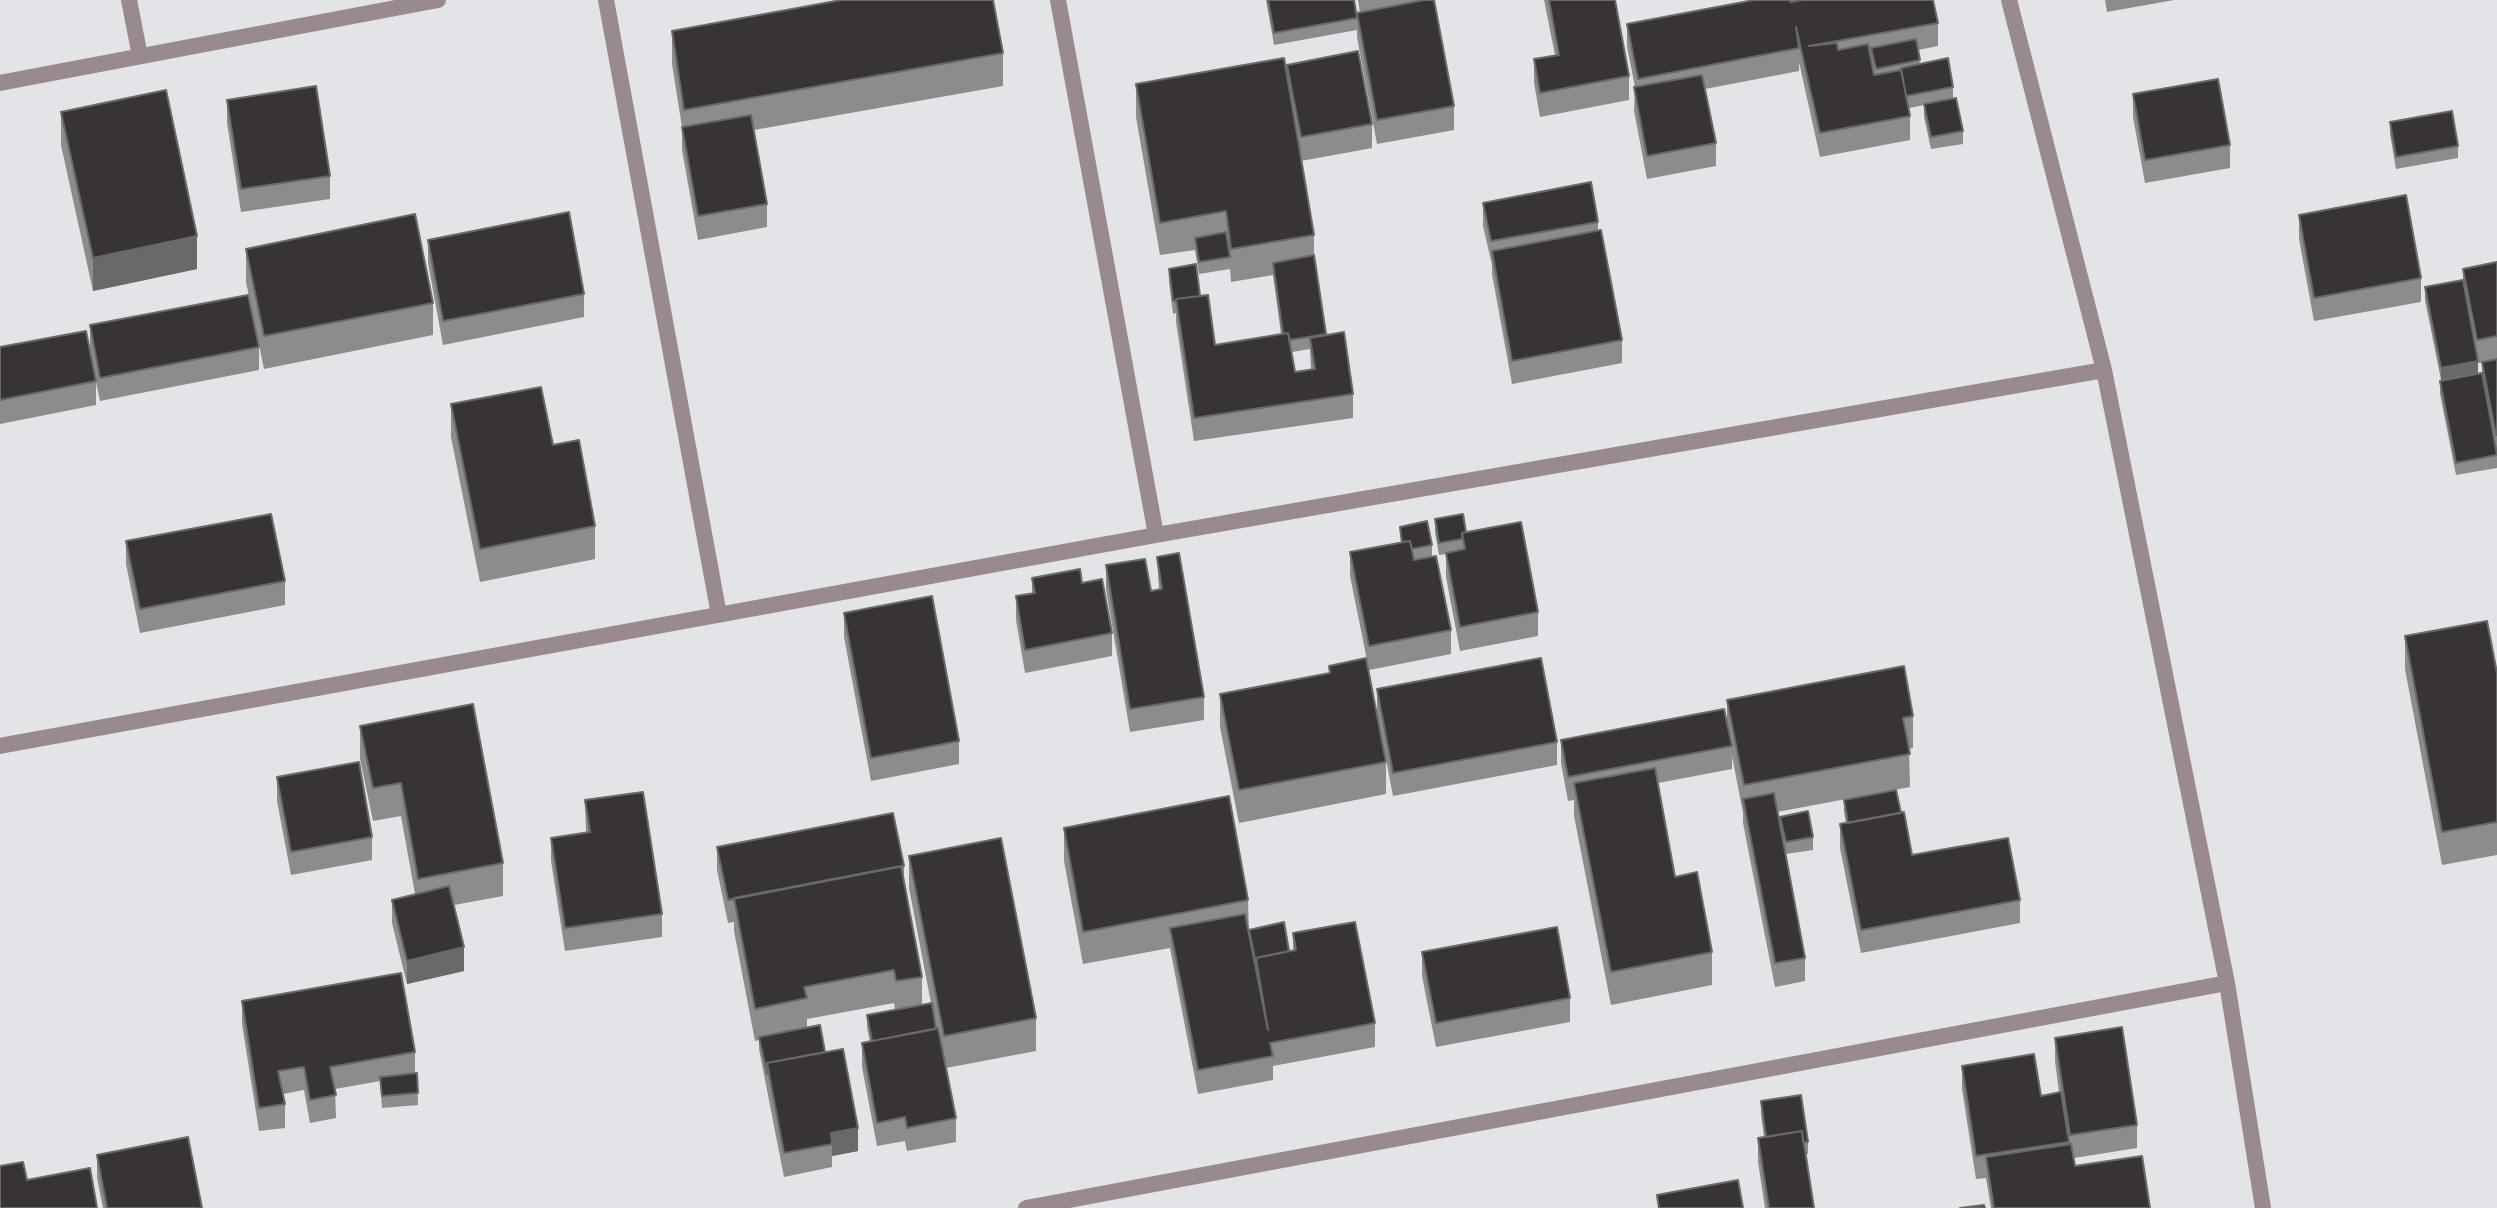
<!DOCTYPE html>
<style>
body{margin:0}
canvas{display:block;background:#e2e4e7}
</style>
<canvas width="2497" height="1208"></canvas>
<script>
const c = document.querySelector('canvas').getContext('2d');
c.lineJoin = 'round';
function trace(path, color, width, dash) { c.strokeStyle = color; c.lineWidth = width; c.lineCap = dash ? 'butt' : 'round'; c.setLineDash(dash || []); c.stroke(path); }
function fill(path, color) { c.fillStyle = color; c.fill(path, 'evenodd'); }
trace(new Path2D(`
 M129,0L140,56
 M606,0L719,615
 M1058,0L1156,535
 M2009,0L2104,370L2227,983L2263,1208
 M0,83L438,0
 M0,746L1156,535L2104,370
 M1026,1208L2227,983`), '#988a8d', 16);
fill(new Path2D(`
 M1266,0H1354L1357,18L1360,13L1358,0H1434L1454,106V130L1377,144L1357,37V30L1274,45Z
 M1544,0H1615L1629,76V100L1540,117L1534,83V59L1555,55Z
 M1754,0H1933L1938,23V46L1918,50L1920,64L1953,87V98L1963,131V144L1931,149L1924,117V105L1909,108L1910,116V140L1820,157L1799,62V71L1705,89L1716,143V166L1647,179L1634,111L1635,87L1627,47V24Z
 M2105,0H2174L2107,12Z
 M672,31L1003,53V86L754,130L767,204V227L698,240L682,150V127L672,64Z
 M1287,65L1372,124V148L1301,161L1314,235V255L1326,335L1353,394V418L1194,441L1176,322V313L1173,314L1169,281V269L1200,296L1215,345L1281,334L1273,275L1231,282L1230,269L1199,274L1195,250L1160,255L1136,117V84L1287,75ZM1310,349L1311,370L1295,372L1292,352Z
 M2133,94L2230,145V168L2145,183L2133,117Z
 M227,100L330,176V199L241,212L227,123Z
 M61,112L197,269L93,291L61,145Z
 M2390,122L2458,146V158L2396,169L2390,134Z
 M1483,203L1598,222V231L1622,340V363L1512,384L1492,274V265L1483,226Z
 M2299,215L2421,278V302L2314,321L2299,239Z
 M428,240L584,294V317L443,345L428,263Z
 M246,249L433,303V335L264,369L246,282Z
 M2497,262V468L2456,475L2440,394V381L2482,373V363H2478V373L2441,380L2425,300V287L2463,280V269Z
 M90,325L259,347V370L100,401L96,382V405L0,424V347L90,348Z
 M451,404L595,526V559L480,582L451,437Z
 M1435,519L1466,532L1538,612V636L1460,651L1446,577V554L1439,555L1435,532Z
 M1400,527L1432,545V557L1451,630V654L1369,670L1350,576V552L1401,543Z
 M126,541L285,581V605L140,633L126,564Z
 M1157,557L1204,697V720L1130,732L1106,589V565L1151,591L1159,589Z
 M1032,578L1082,583L1112,633V656L1025,673L1016,620V596L1032,593Z
 M844,613L959,741V764L871,781L844,637Z
 M2405,636L2497,673V855L2442,865L2405,669Z
 M1329,666L1386,762V794L1239,823L1220,727V694L1329,674Z
 M1377,689L1557,742V765L1393,796L1377,713Z
 M1727,700L1913,716V748L1909,749L1910,787L1777,812L1780,827V817L1813,837V850L1786,854L1805,958V981L1775,987L1743,823V813L1732,756V769L1658,783L1675,877L1712,952V985L1611,1005L1574,816V800L1568,801L1561,763V740L1727,723Z
 M360,726L503,863V896L454,905L464,971L407,984L392,923V900L415,894L401,816L373,821L360,759Z
 M277,777L372,837V860L291,875L277,801Z
 M585,800L662,914V937L565,951L551,861V838L586,832Z
 M1844,800L1901,813L1912,855L2020,900V923L1861,953L1840,848V824L1846,823L1844,812Z
 M1064,828L1248,900L1249,933L1289,951H1293V933L1375,1023V1047L1273,1066V1080L1198,1094L1170,948L1083,964L1064,861Z
 M717,847L904,866V880L922,977V1005L931,1003L909,888V856L1036,1018V1051L946,1068L956,1118V1142L907,1151L905,1141L877,1146L862,1067V1043L870,1042L867,1027V1015L895,1010L894,1003L807,1019V1028L825,1052L858,1151L832,1156V1167L784,1177L759,1049V1040L755,1041L734,931V922L728,923L717,870Z
 M1422,952L1570,998V1022L1436,1047L1422,976Z
 M242,1001L415,1052V1073H417L418,1105L382,1108L380,1081L335,1089L336,1118L310,1123L304,1090L283,1094L285,1104V1128L259,1131L242,1024Z
 M2055,1038L2137,1125V1148L2074,1158L2075,1166L2150,1208H1991L1986,1178L1976,1179L1962,1089V1066L2041,1096L2059,1092L2055,1061Z
 M1761,1101L1808,1142V1154H1805L1814,1208H1765L1758,1162V1138L1764,1137L1761,1114Z
 M97,1155L202,1208H103L97,1178Z`), '#8c8c8d');
fill(new Path2D(`
 M197,236V269L93,291V258Z
 M2478,361V373L2441,380V368Z
 M464,947V971L407,984V961Z
 M858,1128V1151L832,1156V1144L831,1133Z`), '#6a6969');
const building = new Path2D(`
 M841,0H993L1003,53L684,110L672,31Z
 M1268,0H1354L1357,18L1274,33Z
 M1424,0H1434L1454,106L1377,120L1357,13Z
 M1549,0H1615L1629,76L1540,93L1534,59L1559,55Z
 M1754,0H1790V2L1802,0H1933L1938,23L1809,46L1837,43L1838,50L1868,44L1874,75L1901,70L1910,116L1820,133L1796,27L1799,48L1638,79L1627,24Z
 M1916,39L1920,60L1876,69L1871,48Z
 M1358,51L1372,124L1301,137L1287,65Z
 M1284,58L1314,235L1231,249L1226,211L1160,223L1136,84Z
 M1948,58L1953,87L1906,96L1901,68Z
 M1702,75L1716,143L1647,156L1634,87Z
 M2218,79L2230,145L2145,160L2133,94Z
 M316,86L330,176L241,189L227,100Z
 M166,90L197,236L93,258L61,112Z
 M1956,98L1963,131L1931,137L1924,104Z
 M2452,111L2458,146L2396,157L2390,122Z
 M751,115L767,204L698,216L682,127Z
 M1591,182L1598,222L1491,241L1483,203Z
 M2406,195L2421,278L2314,298L2299,215Z
 M569,212L584,294L443,321L428,240Z
 M415,214L433,303L264,336L246,249Z
 M1601,230L1622,340L1512,361L1492,251Z
 M1226,232L1230,257L1199,262L1195,238Z
 M1314,255L1326,334L1290,340L1288,333L1283,334L1273,263Z
 M2497,262V336L2477,340L2463,269Z
 M1196,264L1200,296L1176,299V301H1173L1169,269Z
 M2463,280L2478,361L2441,368L2425,287Z
 M248,295L259,347L100,378L90,325Z
 M1208,295L1215,345L1288,333L1295,372L1315,369L1310,338L1344,332L1353,394L1194,418L1176,299Z
 M86,331L96,381L0,400V347Z
 M2497,359V435H2496L2482,362Z
 M2482,373L2497,455L2456,463L2440,381Z
 M541,387L553,445L579,440L595,526L480,549L451,404Z
 M271,514L285,581L140,609L126,541Z
 M1463,514L1466,532L1462,533V539L1439,543L1435,519Z
 M1427,521L1432,545L1412,549L1410,541L1402,542L1400,527Z
 M1521,522L1538,612L1460,627L1446,553L1465,549L1462,533Z
 M1410,541L1414,560L1436,556L1451,630L1369,646L1350,552Z
 M1179,553L1204,697L1130,709L1106,565L1145,559L1151,591L1162,589L1157,557Z
 M1080,569L1082,583L1102,579L1112,633L1025,650L1016,596L1035,593L1032,578Z
 M932,596L959,741L871,758L844,613Z
 M2487,621L2497,673V822L2442,832L2405,636Z
 M1366,658L1386,762L1239,790L1220,694L1330,673L1329,666Z
 M1541,658L1557,742L1393,773L1377,689Z
 M1904,666L1913,716L1903,718L1910,754L1744,785L1727,700Z
 M473,704L503,863L418,879L401,783L373,788L360,726Z
 M1724,709L1732,746L1568,777L1561,740Z
 M359,762L372,837L291,852L277,777Z
 M1655,768L1675,877L1697,872L1712,952L1611,972L1574,783Z
 M1896,790L1901,813L1848,823L1844,800Z
 M643,792L662,914L565,928L551,838L590,832L585,800Z
 M1774,793L1805,958L1775,963L1743,799Z
 M1229,796L1248,900L1083,932L1064,828Z
 M1808,811L1813,837L1786,842L1780,817Z
 M1904,812L1912,855L2008,838L2020,900L1861,930L1840,824Z
 M893,813L904,866L728,900L717,847Z
 M1001,838L1036,1018L944,1036L909,856Z
 M901,866L922,977L896,981L894,970L804,987L807,998L755,1009L734,898Z
 M449,886L464,947L407,961L392,900Z
 M1245,914L1268,1030L1256,958L1296,950L1293,933L1355,922L1375,1023L1270,1043L1273,1056L1198,1070L1170,928Z
 M1284,922L1289,951L1256,958V963L1249,930Z
 M1557,927L1570,998L1436,1023L1422,952Z
 M401,973L415,1052L330,1067L336,1095L310,1100L304,1067L278,1071L285,1104L259,1108L242,1001Z
 M932,1003L936,1029L872,1041L867,1015Z
 M820,1025L825,1052L767,1063V1074L759,1037Z
 M2122,1027L2137,1125L2070,1135L2055,1038Z
 M938,1028L956,1118L907,1128L905,1117L877,1123L862,1043Z
 M843,1049L858,1128L831,1133L832,1144L784,1153L767,1063Z
 M2034,1054L2041,1096L2061,1092L2069,1142L1976,1156L1962,1066Z
 M417,1073L418,1093L382,1096L380,1077Z
 M1801,1095L1808,1142H1803L1802,1131L1766,1137L1761,1101Z
 M1802,1131L1814,1208H1769L1758,1138Z
 M188,1137L202,1208H107L97,1155Z
 M2071,1144L2075,1166L2142,1156L2150,1208H1994L1986,1157Z
 M23,1162L27,1180L90,1168L97,1208H0V1166Z
 M1738,1180L1743,1208H1659L1657,1195Z
 M1984,1205L1985,1208H1960Z`);
fill(building, '#373433');
trace(building, '#6a6969', 2);
</script>
